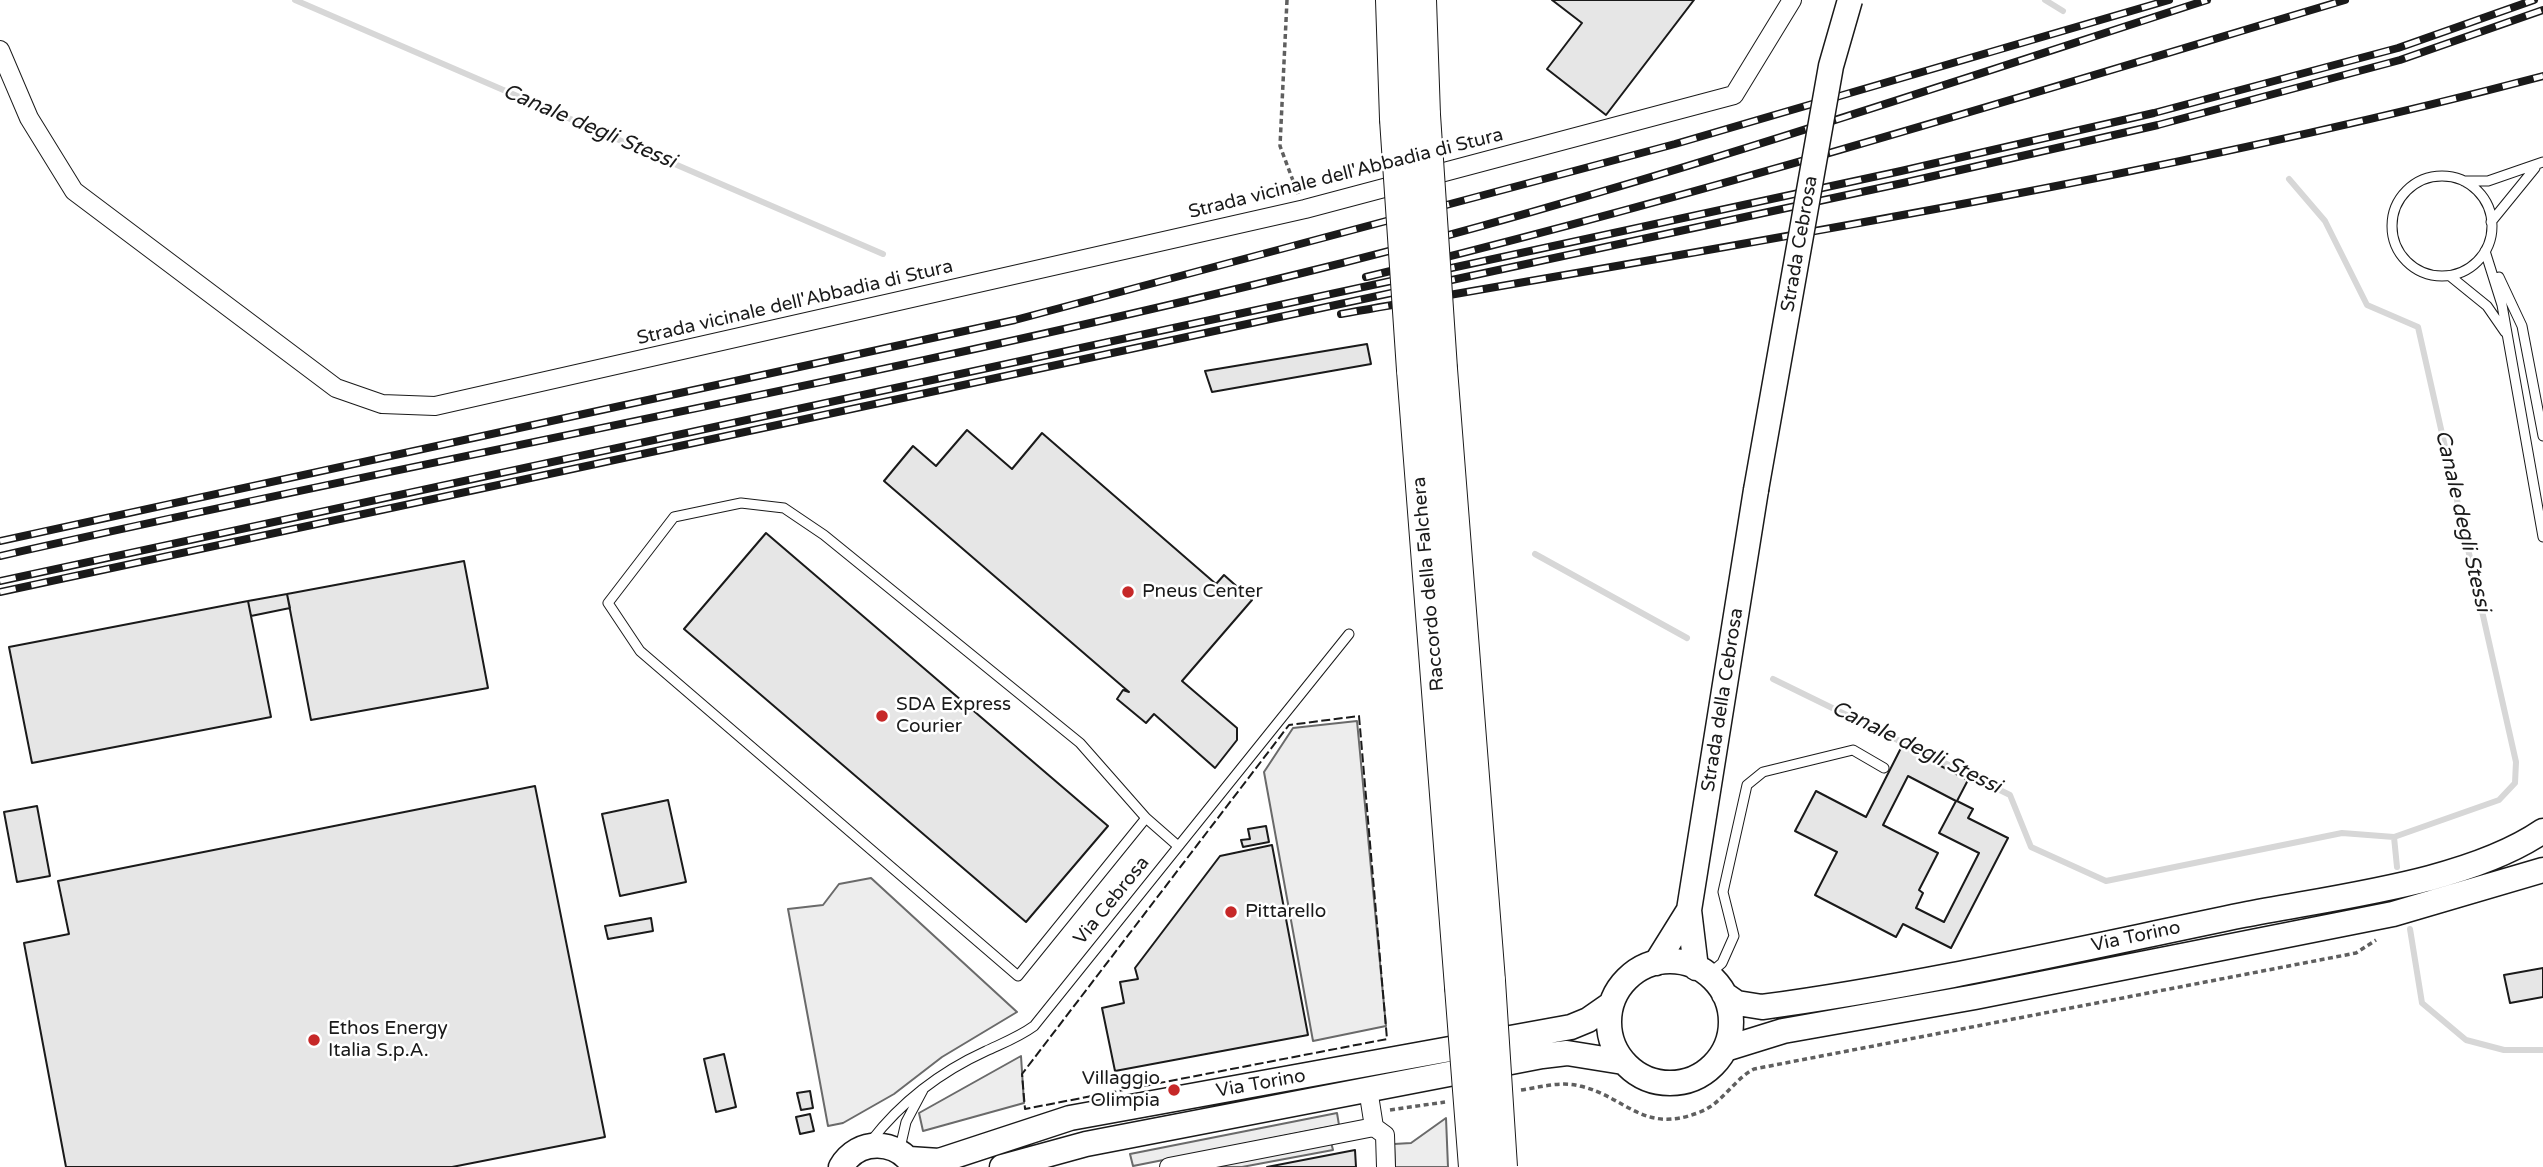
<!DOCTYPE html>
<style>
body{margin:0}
canvas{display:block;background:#fff}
</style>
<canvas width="2543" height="1167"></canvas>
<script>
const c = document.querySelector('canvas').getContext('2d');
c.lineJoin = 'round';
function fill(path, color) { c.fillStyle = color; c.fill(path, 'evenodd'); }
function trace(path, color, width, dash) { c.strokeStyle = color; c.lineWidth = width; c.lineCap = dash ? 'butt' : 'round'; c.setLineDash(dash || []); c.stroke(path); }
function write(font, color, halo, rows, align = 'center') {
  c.font = font + ' "Varela Round",sans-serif'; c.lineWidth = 5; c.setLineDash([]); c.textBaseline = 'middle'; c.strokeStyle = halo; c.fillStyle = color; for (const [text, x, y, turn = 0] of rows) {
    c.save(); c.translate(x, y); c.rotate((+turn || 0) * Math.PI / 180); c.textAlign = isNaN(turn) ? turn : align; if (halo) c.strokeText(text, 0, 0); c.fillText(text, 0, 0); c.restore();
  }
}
const built = new Path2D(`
 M1357,721L1386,1026L1313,1041L1264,772L1293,728Z
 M871,878L1017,1012L942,1057L894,1094L843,1123L828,1126L788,909L823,905L839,884Z
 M1021,1056L1024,1103L923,1131L919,1113Z
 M1337,1113L1339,1125L1133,1166L1130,1154Z
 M1446,1118L1448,1167H1395L1394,1144L1411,1143Z
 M1331,1142L1333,1150L1242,1167H1196Z`);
fill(built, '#ededed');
trace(built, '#6a6a6a', 2);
trace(new Path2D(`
 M295,0L883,254
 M2045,0L2063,11
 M2289,179L2325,221L2367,305L2418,327L2516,762L2515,783L2499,800L2394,837L2397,867
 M1535,554L1687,638
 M1773,679L2010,795L2031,847L2106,881L2342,833L2394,837
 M2410,929L2422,1003L2466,1040L2504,1050H2543`), '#d7d7d7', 6);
const building = new Path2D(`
 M1552,0H1694L1606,115L1547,69L1582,23Z
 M1367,344L1371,364L1212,392L1205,371Z
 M967,430L1012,469L1042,433L1216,584L1224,575L1252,600L1182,681L1237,728V740L1215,768L1154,714L1146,723L1117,699L1123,690L1129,692L884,481L913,446L936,466Z
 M766,533L1108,826L1026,922L684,629Z
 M464,561L488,688L311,720L287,594Z
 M287,594L290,608L251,616L248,601Z
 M248,601L271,717L32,763L9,647Z
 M1902,746L1968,780L1957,801L1973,809L1968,818L2008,838L1951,948L1903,924L1896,937L1815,895L1837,852L1795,831L1816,791L1866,817ZM1908,776L1956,801L1939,833L1979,853L1944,922L1916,908L1923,893L1919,890L1938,853L1883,825Z
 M535,786L605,1137L452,1167H66L24,943L69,934L58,881Z
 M668,800L686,882L620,896L602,814Z
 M37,806L50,876L17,882L4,812Z
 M1266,826L1269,842L1243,847L1241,840L1250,839L1248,829Z
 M1272,845L1308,1035L1115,1071L1102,1008L1124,1003L1120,982L1138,979L1135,968L1220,856Z
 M651,918L653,931L608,939L605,926Z
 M2543,968V997L2510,1003L2504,975Z
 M724,1054L736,1107L716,1112L704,1059Z
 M810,1091L813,1108L801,1110L797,1093Z
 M810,1114L814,1131L800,1134L796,1117Z
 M1355,1150L1356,1167H1267Z`);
fill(building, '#e6e6e6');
trace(building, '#1a1a1a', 2);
const lane = new Path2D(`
 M2392 226a50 50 0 1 1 100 0a50 50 0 1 1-100 0Z
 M2464,181H2488L2543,162
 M2491,222L2535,168
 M2485,251L2502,305L2543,537
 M2450,276L2487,306L2505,332
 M2499,277L2522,326L2543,436
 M1146,818L1018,976L640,651L608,603L674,517L741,503L784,508L824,535L1080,743L1146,818L1178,846
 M1708,975L1722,963L1734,936L1723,892L1747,785L1763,772L1853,750L1884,768
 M871,1141C902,1101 940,1072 986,1051C1003,1043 1019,1037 1034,1026L1349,634
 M900,1148L906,1122L923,1090`);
const street = new Path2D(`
 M0,50L29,118L74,191L336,388L382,404L435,406L1305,209L1734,95L1792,0
 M1368,1089L1374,1127L1385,1135L1386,1167
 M1169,1167L1374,1127`);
const secondary = new Path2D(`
 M1609 1022a61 61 0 1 1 122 0a61 61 0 1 1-122 0Z
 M1656,963L1689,910
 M1696,968L1689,910L1756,490
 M1724,994L1737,1003L1762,1007C1924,985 2083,948 2243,915C2333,897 2467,883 2543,831
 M1725,1049L1783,1031L1975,997L2393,914L2543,870
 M909,1159L939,1161L1070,1118L1571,1027L1588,1020L1611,1004
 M841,1167C858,1138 897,1139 914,1167
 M1002,1167L1086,1144L1542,1056L1567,1053L1623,1062`);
const highway = new Path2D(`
 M1392,0L1396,119
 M1420,0L1424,115
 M1441,369L1489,981
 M1413,370L1461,987`);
trace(lane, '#1a1a1a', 11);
trace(street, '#1a1a1a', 20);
trace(secondary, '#1a1a1a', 27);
trace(highway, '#1a1a1a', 34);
trace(new Path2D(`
 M1287,0L1280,146L1298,194
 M1521,1090C1541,1087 1561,1081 1580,1086C1627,1097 1643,1135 1700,1112C1723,1103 1733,1080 1754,1069L2356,953L2376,940
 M1390,1110L1445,1102`), '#5f5f5f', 3.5, [5, 3.5]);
trace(lane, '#fff', 9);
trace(street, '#fff', 18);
trace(secondary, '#fff', 24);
trace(highway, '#fff', 32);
const rail = new Path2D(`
 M1366,277C1696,197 2020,97 2345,0
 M1341,314C1743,243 2148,180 2543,76
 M0,541L1015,320L1675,144L2169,0
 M0,556C432,458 868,380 1298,274C1605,199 1906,97 2207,0
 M0,581L1901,171L2154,113L2398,48L2534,0
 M0,592L1903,183L2158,125L2400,60L2543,10`);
trace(rail, '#1a1a1a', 8);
trace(rail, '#fff', 5, [16]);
const secondaryBridge = new Path2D(`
 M1756,490L1831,66L1850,0`);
const highwayBridge = new Path2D(`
 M1424,115L1441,369
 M1396,119L1413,370
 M1489,981L1501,1167
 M1461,987L1475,1167`);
trace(secondaryBridge, '#1a1a1a', 27, []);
trace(highwayBridge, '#1a1a1a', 34, []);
trace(secondaryBridge, '#fff', 24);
trace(highwayBridge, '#fff', 32);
trace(new Path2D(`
 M1359,716L1387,1039L1025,1109L1022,1074L1289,725Z`), '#1a1a1a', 2, [9, 3.5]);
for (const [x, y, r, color] of [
 [1128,592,7,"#c62828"],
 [882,716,7,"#c62828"],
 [1231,912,7,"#c62828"],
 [314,1040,7,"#c62828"],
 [1174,1090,7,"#c62828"]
]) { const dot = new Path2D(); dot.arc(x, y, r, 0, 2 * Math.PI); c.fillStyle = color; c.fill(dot); trace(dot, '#fff', 2.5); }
write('19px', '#1a1a1a', '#fff', [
 ["Strada vicinale dell'Abbadia di Stura",1346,174,-14],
 ["Strada Cebrosa",1800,244,-80],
 ["Strada vicinale dell'Abbadia di Stura",795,303,-13],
 ["Raccordo della Falchera",1429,584,-95],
 ["Strada della Cebrosa",1723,700,-81],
 ["Via Cebrosa",1112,901,-51],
 ["Via Torino",2136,937,-12],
 ["Via Torino",1261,1084,-10]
]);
write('19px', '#1a1a1a', '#fff', [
 ["Pneus Center",1142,592],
 ["SDA Express",896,705],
 ["Courier",896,727],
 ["Pittarello",1245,912],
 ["Ethos Energy",328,1029],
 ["Italia S.p.A.",328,1051],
 ["Villaggio",1160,1079,"right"],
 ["Olimpia",1160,1101,"right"]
], 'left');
write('italic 21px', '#1a1a1a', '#fff', [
 ["Canale degli Stessi",589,127,23],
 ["Canale degli Stessi",2462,521,77],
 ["Canale degli Stessi",1916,748,26]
]);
</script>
